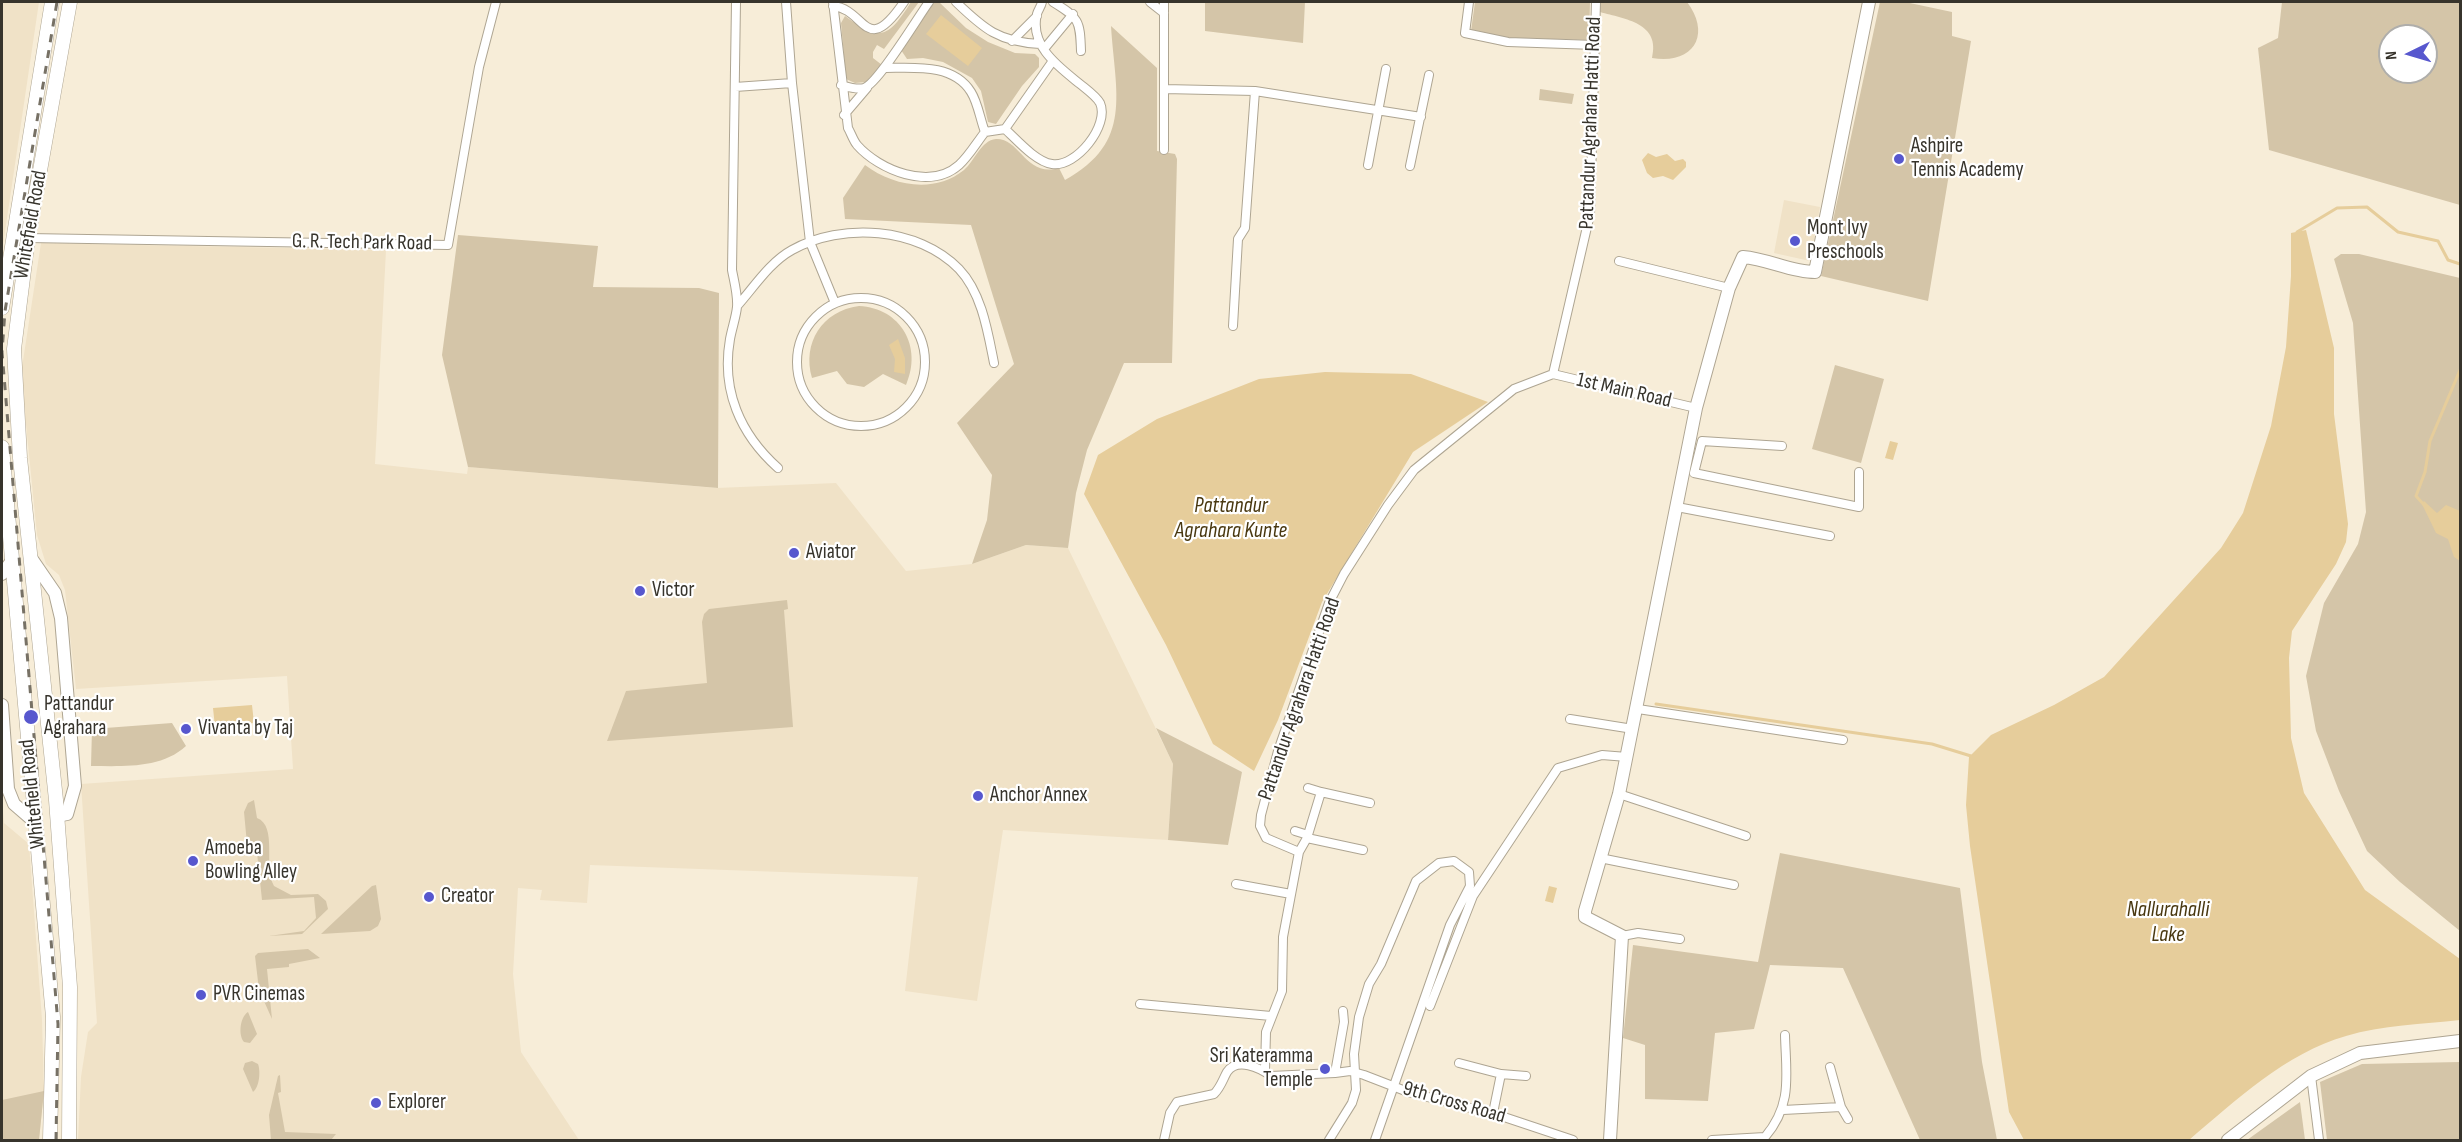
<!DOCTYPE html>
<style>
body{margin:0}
#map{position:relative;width:2462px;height:1142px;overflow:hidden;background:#f7edd8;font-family:"Sofia Sans Condensed",sans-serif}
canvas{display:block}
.frame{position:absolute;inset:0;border:3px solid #37342c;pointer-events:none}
.north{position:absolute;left:2378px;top:24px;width:60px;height:60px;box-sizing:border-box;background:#fff;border:2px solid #afaeab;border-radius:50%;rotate:265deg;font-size:16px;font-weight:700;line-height:24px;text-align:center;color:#37342c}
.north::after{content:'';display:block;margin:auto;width:21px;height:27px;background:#5757ce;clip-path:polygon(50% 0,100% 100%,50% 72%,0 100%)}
</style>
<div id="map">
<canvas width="2462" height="1142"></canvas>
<div class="frame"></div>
<div class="north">N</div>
</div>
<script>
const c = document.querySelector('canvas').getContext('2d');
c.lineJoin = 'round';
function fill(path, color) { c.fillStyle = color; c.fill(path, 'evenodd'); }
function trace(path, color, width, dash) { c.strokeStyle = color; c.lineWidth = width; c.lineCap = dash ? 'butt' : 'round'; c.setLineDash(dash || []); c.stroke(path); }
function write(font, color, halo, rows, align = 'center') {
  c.font = font + ' "Sofia Sans Condensed",sans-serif'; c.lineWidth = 4.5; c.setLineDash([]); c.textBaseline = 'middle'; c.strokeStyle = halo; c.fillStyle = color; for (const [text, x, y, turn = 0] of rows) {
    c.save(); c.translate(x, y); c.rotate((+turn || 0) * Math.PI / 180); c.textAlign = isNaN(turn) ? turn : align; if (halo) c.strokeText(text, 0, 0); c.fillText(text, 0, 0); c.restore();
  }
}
fill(new Path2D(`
 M2,2H39L2,252Z
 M1784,200L1820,207L1810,261L1774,253Z
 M41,243L386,250L375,464L467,474L468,467L717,488L836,483L906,571L972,564L1026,545L1068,548L1173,764L1168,840L1003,830L977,1001L905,991L918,877L590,865L587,903L540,900L542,890L518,888L513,974L521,1052L579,1140H78L81,1077L88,1032L97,1023L81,784L293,769L287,676L76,689L65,590L59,575L46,564L37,535L21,374Z
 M2,796L4,823L29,844L42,1020L44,1091L39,1140H2Z`), '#f0e2c7');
fill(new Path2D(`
 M911,2H919L884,49L877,45L873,52V58L882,65L866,82L855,83L846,79L841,23L845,16C880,41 887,40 911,2Z
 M939,2L966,28L988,42L1015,53L1035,54L1039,58V67L1022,86L996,124L988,122L981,91L972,78L943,62L923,58L907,59L901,50L934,3Z
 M1205,2H1305L1303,43L1205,31Z
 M1475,2H1590L1589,40L1510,38L1471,31Z
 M1600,2H1687C1712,35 1693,65 1652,58C1661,23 1625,19 1600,12Z
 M1880,2H1905L1952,12V36L1971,41L1928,301L1821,276Z
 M2282,2H2460V205L2269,150L2258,48L2278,38ZM2390,36H2426V72H2390Z
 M1111,26L1157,68V151L1175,154L1177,159L1172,363H1124L1087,450L1076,493L1068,548L1026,545L972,564L987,520L992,475L957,423L1014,364L971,225L845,219L843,198L865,165C893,186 934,194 964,170C974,162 981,140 996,139C1020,138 1026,178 1059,168L1065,180C1134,142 1115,93 1111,26Z
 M1540,89L1574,94L1572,104L1539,100Z
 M458,235L598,246L593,287L699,288L719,293L718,488L468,467L442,355Z
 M2341,254H2359L2460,278V931L2400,882L2367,851L2339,791L2316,731L2306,676L2324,603L2358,544L2366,512L2353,323L2334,259Z
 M859,306C901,308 923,347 906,385L883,374L864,387L847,384L837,371L812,378C802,343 822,311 859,306Z
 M1835,365L1884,379L1861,463L1812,449Z
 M787,600L788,609L784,610L793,727L607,741L626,691L707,683L702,622L704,614L709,609Z
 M172,723L186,746C161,769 123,766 91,766L92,729Z
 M1156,728L1242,772L1228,845L1168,840L1173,764Z
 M254,800L257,818C278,826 263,866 274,886L291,895L318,894L326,901L328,909L302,934L269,936L304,931L316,918L314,897L262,900L256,843L247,844L244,812L248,803Z
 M1780,853L1960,888L1982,1062L1997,1140H1920L1843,968L1770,965L1754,1029L1715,1033L1708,1101L1645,1099V1045L1623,1038L1633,945L1758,962Z
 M376,885L381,919L378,926L370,931L321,934L372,886Z
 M308,949L320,958L289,964V967L267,969L272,1019L259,990L255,956L258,953Z
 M248,1012L257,1034L250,1043L244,1042C238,1035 240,1017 248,1012Z
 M252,1061L258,1064C261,1072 259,1088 253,1092L243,1069L245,1063Z
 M2460,1062V1140H2327L2320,1082L2362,1064Z
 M280,1075L281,1092L278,1093L285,1132L336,1134L331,1140H271L269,1115L278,1076Z
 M44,1091L39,1140H2V1100Z
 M2300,1102L2305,1140H2247Z`), '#d4c5a8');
fill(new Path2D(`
 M941,15L982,48L968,66L926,34Z
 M1648,153L1656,157L1667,154L1675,161L1683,159L1686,162V167L1673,180L1663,176L1653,178L1647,173L1642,160Z
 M2306,230L2334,348V414L2348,524L2346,542L2336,564L2292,631L2289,658L2291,738L2304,793L2365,890L2460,959V1020C2423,1024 2382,1025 2346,1036C2286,1053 2235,1101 2189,1140H2024L2009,1112L1970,846L1966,805L1969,757L1991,735L2054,705L2104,677L2221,548L2243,513L2271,426L2286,347L2291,276V233Z
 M898,339L905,358V374L894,372L895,359L889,345Z
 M1325,372L1411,374L1488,402L1413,452L1322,602L1278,720L1254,771L1213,744L1166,645L1084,494L1098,455L1157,419L1259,379Z
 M1890,441L1898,443L1893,460L1885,458Z
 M2424,501L2437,513L2446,505L2460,511V561L2454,557L2448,539L2436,533L2422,504Z
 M252,705L254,723L215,727L213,708Z
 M1549,886L1557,888L1553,903L1545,901Z`), '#e6cd9b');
trace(new Path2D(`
 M2297,232L2337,208L2367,207L2398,232L2438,241L2448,260L2460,264
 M2425,506L2416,496L2425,472L2430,441L2460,370
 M1656,704L1932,744L1971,756`), '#e6cd9b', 3);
const street = new Path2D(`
 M736,2L732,270C734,281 738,295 737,307C736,317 732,328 730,339C721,390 740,434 778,468
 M833,2L848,128C851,133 853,140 857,145C879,170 930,191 959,165C969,156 977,142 985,132L1005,129C1017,140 1036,162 1052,164C1076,168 1110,125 1100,103C1096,96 1086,89 1080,84C1059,67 1029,46 1037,14C1038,10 1041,7 1042,2
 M956,2C984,29 999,42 1040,44
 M1053,2C1079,18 1080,20 1081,51
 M1150,2L1164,13
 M1164,2V150
 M1469,2L1465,33L1508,42L1595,45
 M833,6C866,9 865,59 904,2
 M1012,41L1037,16
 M1044,49L1073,14
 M884,68C913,68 953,63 971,92C978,103 980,119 985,132
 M792,83L810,242L835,303
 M841,85C848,87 857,90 864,88C878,84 918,17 929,2
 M735,87L792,83L786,2
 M1164,89L1255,91L1245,228L1238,239L1233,326
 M1255,91L1421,117
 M844,115L867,88
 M1005,129L1052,62
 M1368,165L1386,69
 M1410,166L1429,75
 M28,238L448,245L479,67L496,2
 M1619,261L1729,288
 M797 362a64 64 0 1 1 128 0a64 64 0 1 1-128 0Z
 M738,305C754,287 770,262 792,250C842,222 918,227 959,269C982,293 988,333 994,363
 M1553,374L1590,214L1596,2
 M1782,446L1702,441L1694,473L1859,507V472
 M1677,507L1830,536
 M1638,709L1843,740
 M1570,719L1633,729
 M1308,788L1321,792
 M1619,794L1746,836
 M1295,831L1308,835
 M1307,838L1363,850
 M1299,852L1307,838L1321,792L1370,803
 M1600,858L1734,885
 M1236,884L1291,894
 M1622,936L1638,933L1680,939
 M1140,1004L1271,1016
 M1430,1006L1473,896L1558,768L1602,755L1627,757
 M1459,1063L1501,1074L1493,1113
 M1830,1067L1841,1107
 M1265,1070L1266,1032L1282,991L1283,937L1299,852L1266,838L1260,826L1261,815L1278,751L1329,603L1344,574L1388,505L1414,470L1514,389L1553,374L1696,408
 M1335,1073L1350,1071L1364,1075L1408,1092L1498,1115L1573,1140
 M1501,1074L1526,1076
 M2311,1076L2319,1140
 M1783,1110L1841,1107L1848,1119
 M1164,1140L1170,1113L1177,1102L1214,1094C1221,1087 1223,1079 1227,1072C1237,1057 1260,1068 1271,1076L1335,1073L1344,1022L1343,1011
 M1329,1140L1352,1103L1356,1090L1354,1054L1359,1017L1369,984L1381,964L1416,881L1439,863L1454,861L1469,872L1470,886L1450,925L1375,1140
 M1712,1140L1765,1137C1793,1104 1786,1075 1785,1035`);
const secondary = new Path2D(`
 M31,558L55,593L61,618L75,786L67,814L57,816
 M2,574L11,562
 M2,705L8,789L14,804L36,823
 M1610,1140L1622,936L1585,917V911L1619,794L1696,408L1729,288L1743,257C1768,259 1791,272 1815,272L1869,2
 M2228,1140L2311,1076L2360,1053L2460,1041`);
const primary = new Path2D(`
 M2,308L52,2
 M2,447L53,1017L50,1140
 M69,1140L70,987L56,800L20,458L14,349L28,238L70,2`);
trace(street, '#aea592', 10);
trace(secondary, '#aea592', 14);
trace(primary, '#aea592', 15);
trace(street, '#fff', 8);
trace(secondary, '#fff', 12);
trace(primary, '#fff', 14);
trace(new Path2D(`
 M56,1140L58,1024L2,352L5,311L57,2`), '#777165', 3, [8, 8]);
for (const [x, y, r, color] of [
 [1899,159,6,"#5757ce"],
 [1795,241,6,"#5757ce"],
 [794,553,6,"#5757ce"],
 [640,591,6,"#5757ce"],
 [31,717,8,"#5757ce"],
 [186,729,6,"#5757ce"],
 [978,796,6,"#5757ce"],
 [193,861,6,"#5757ce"],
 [429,897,6,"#5757ce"],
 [201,995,6,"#5757ce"],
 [1325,1069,6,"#5757ce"],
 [376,1103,6,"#5757ce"]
]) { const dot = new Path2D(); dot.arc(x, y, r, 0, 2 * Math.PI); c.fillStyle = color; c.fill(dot); trace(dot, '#fff', 2); }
write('21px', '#37342c', '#fff', [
 ["Pattandur Agrahara Hatti Road",1591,123,-88],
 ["Whitefield Road",31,225,-80],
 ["G. R. Tech Park Road",362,243,1],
 ["1st Main Road",1624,391,13],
 ["Pattandur Agrahara Hatti Road",1300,699,-71],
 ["Whitefield Road",33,794,-96],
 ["9th Cross Road",1454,1103,16]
]);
write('21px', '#37342c', '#fff', [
 ["Ashpire",1911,147],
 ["Tennis Academy",1911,171],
 ["Mont Ivy",1807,229],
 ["Preschools",1807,253],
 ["Aviator",806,553],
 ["Victor",652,591],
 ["Pattandur",44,705],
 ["Agrahara",44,729],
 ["Vivanta by Taj",198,729],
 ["Anchor Annex",990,796],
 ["Amoeba",205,849],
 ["Bowling Alley",205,873],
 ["Creator",441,897],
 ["PVR Cinemas",213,995],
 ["Sri Kateramma",1313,1057,"right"],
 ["Temple",1313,1081,"right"],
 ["Explorer",388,1103]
], 'left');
write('italic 22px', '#493810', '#fff', [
 ["Pattandur",1231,506],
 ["Agrahara Kunte",1231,531],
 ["Nallurahalli",2168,910],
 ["Lake",2168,935]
]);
</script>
